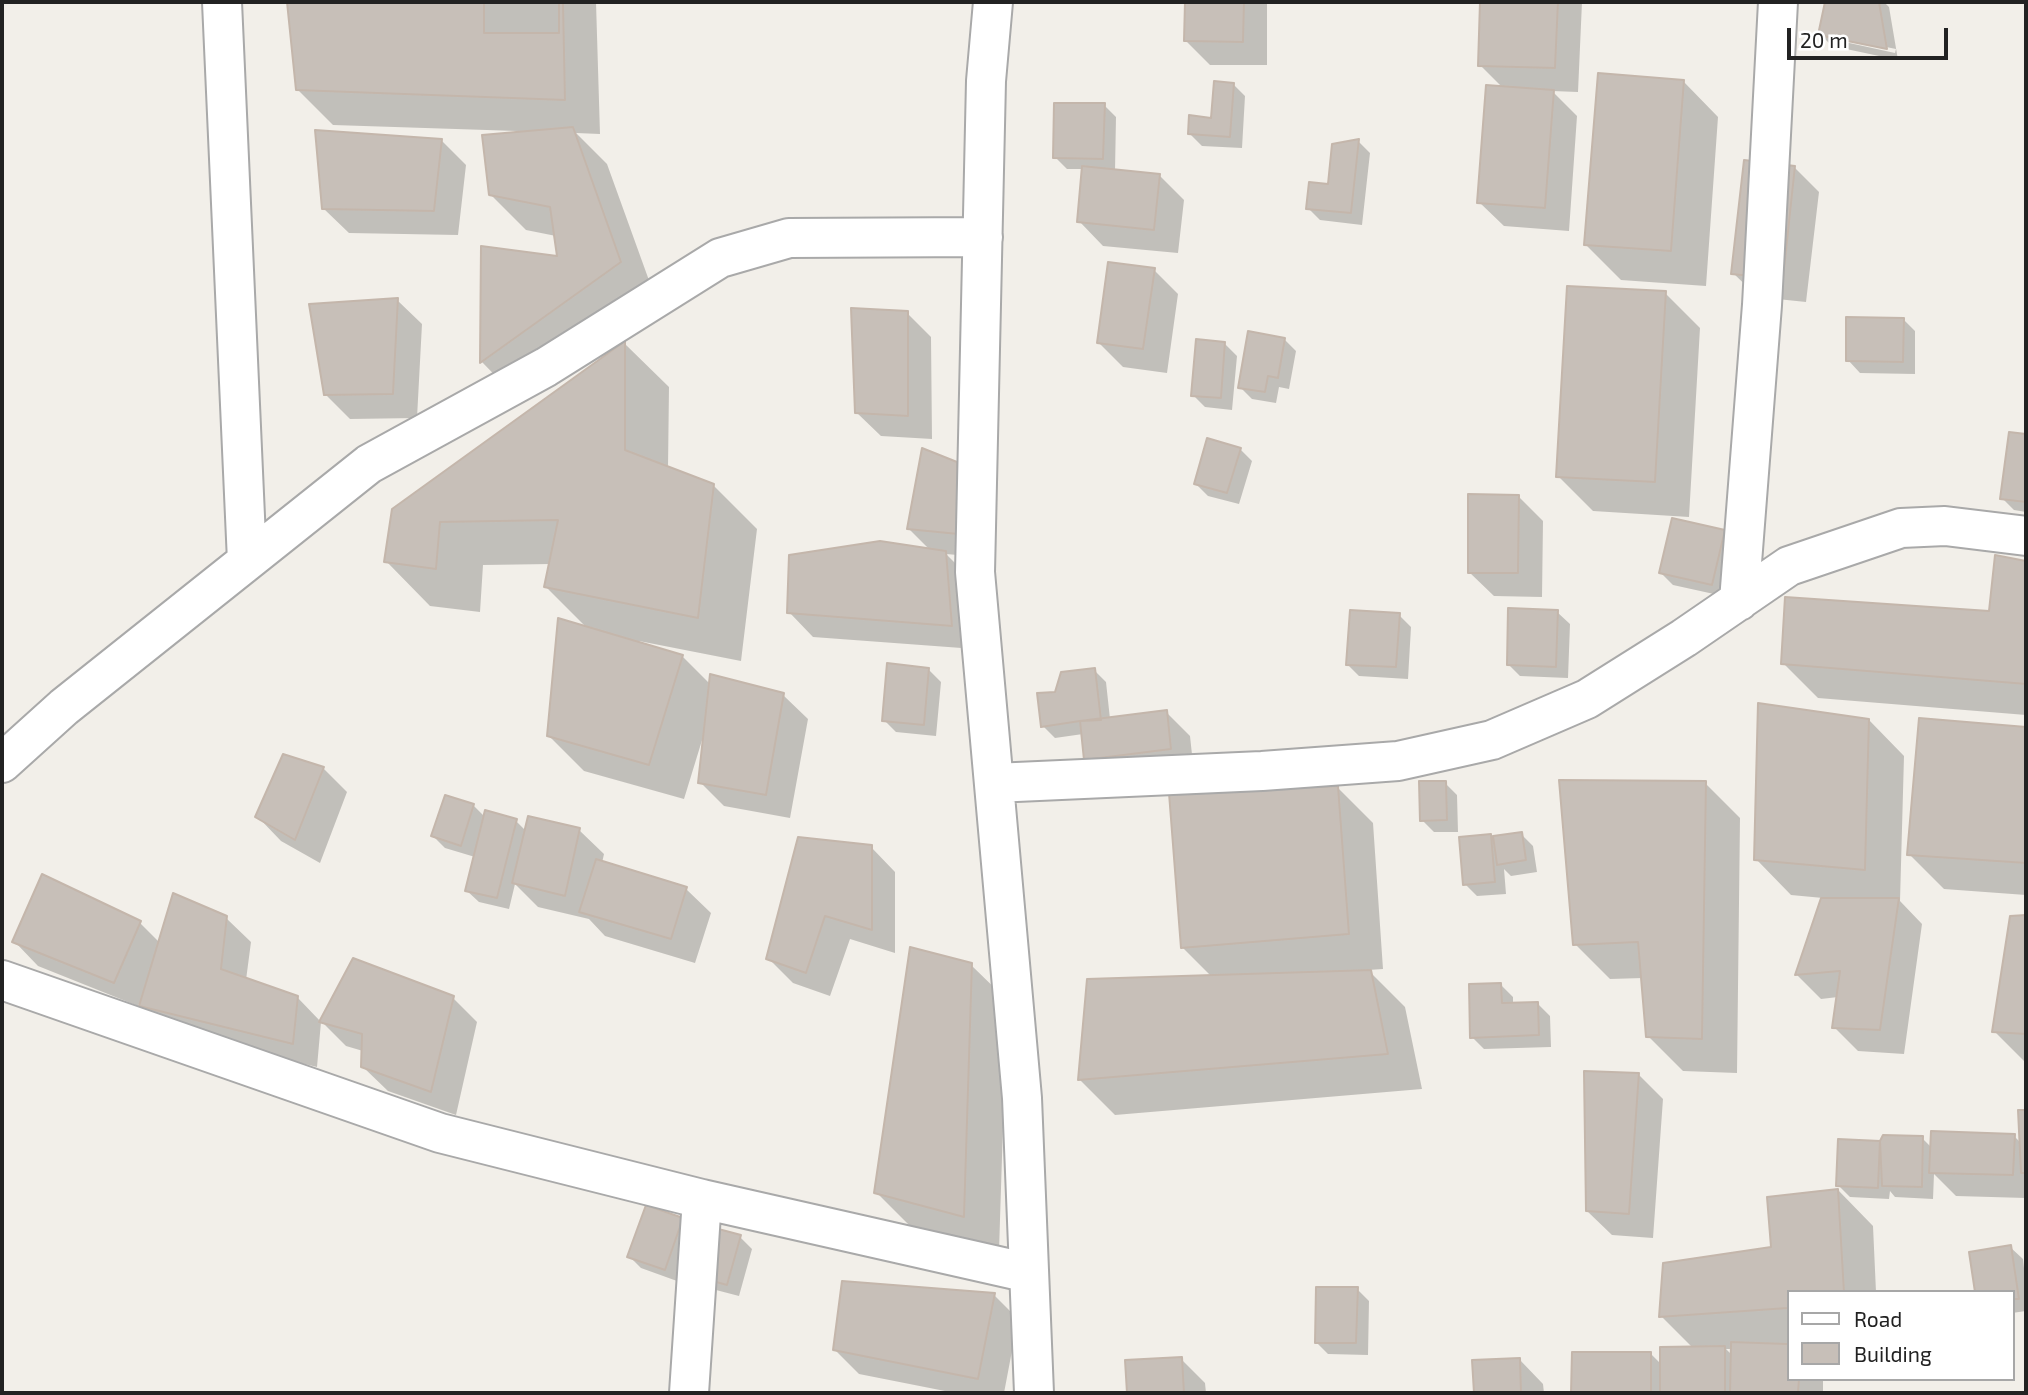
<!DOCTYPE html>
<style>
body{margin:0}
#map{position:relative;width:2028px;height:1395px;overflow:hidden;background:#f2efe9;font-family:"Exo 2",sans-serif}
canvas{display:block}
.frame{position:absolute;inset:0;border:4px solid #222;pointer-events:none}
.legend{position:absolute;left:1787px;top:1290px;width:228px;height:91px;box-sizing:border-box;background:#fff;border:2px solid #a7a7a7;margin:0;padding:9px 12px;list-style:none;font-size:21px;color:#222}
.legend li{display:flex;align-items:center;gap:14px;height:35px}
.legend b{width:35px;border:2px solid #a7a7a7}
.scale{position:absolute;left:1787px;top:28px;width:161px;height:32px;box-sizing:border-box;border:4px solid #222;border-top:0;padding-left:9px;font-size:21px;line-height:24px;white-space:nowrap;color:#222;-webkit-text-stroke:5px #fff;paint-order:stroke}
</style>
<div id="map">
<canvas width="2028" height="1395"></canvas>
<div class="frame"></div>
<ul class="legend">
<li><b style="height:9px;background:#fff"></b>Road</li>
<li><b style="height:19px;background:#c7bfb8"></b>Building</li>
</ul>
<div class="scale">20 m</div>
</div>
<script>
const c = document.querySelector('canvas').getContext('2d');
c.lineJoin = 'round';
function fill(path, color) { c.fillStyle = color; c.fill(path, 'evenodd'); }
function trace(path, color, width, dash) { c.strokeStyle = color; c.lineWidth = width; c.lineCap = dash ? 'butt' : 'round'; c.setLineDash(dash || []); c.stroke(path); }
fill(new Path2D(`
 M289,2H596L600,134L576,133L607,164L655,297L516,397L482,362V248L559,258L556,236L526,230L490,194L517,131L333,125L297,89Z
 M1187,2H1267V65H1210L1186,41Z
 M1482,2H1582L1578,92L1552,91L1577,116L1569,231L1504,226L1479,202L1503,88L1480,65Z
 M1826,2H1884L1889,7L1898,60L1832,46L1820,34ZM1831,36L1896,49L1895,53L1831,39Z
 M1683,81L1718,117L1706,286L1621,280L1586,245Z
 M1233,84L1245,96L1242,148L1202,146L1190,134L1213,120Z
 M1104,105L1116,117L1115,171L1159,175L1184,200L1178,253L1103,246L1079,221L1084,169H1067L1055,157Z
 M442,141L466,165L458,235L349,233L324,209Z
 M1358,141L1370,153L1362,225L1320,220L1308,208L1329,186Z
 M1794,167L1819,192L1806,302L1758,297L1733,273Z
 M1154,270L1178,294L1167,373L1123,367L1099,343Z
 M1665,293L1700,328L1689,517L1593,511L1558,476Z
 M397,300L422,324L417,418L350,419L325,394Z
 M907,313L931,337L932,439L881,436L856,412Z
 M1903,319L1915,331V374L1860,373L1848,360Z
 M1284,339L1296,351L1289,389L1279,387L1276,403L1252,399L1240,387Z
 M625,344L669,387L668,468L713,485L757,529L741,661L639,641L638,643L682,656L711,685L783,695L808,719L790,818L724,806L700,782L705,738L703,737L684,799L584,771L549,736L587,628L546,587L551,564L483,565L480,612L430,606L386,561L393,510Z
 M1225,344L1237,356L1232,410L1205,407L1193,395Z
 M2010,434L2026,436V512L2014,510L2002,498Z
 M1240,449L1252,461L1239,504L1208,496L1196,484Z
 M956,464L981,488V557L946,554L970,578L975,649L813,637L789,612L931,551L909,529Z
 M1518,496L1543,521L1542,597L1494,596L1469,572Z
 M1724,531L1736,543L1723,596L1673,585L1661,573Z
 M1996,557L2026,563V715L1818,698L1783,663L1991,613Z
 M1557,612L1570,624L1568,678L1520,676L1508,664Z
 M1399,615L1411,627L1408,679L1359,676L1347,664Z
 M928,669L941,682L936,736L896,732L884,720Z
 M1094,670L1106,682L1110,719L1166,712L1190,736L1194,773L1110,783L1086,759L1083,734L1055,738L1043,726L1056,694Z
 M1869,720L1904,756L1900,901L1922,924L1904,1054L1858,1051L1834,1027L1838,997L1821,999L1797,975L1823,898L1791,895L1756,859Z
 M1920,720L2026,729V895L1944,889L1909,854Z
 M323,768L347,792L320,863L281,841L257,816Z
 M1445,783L1457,795L1458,832H1434L1422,820Z
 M1705,783L1740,818L1737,1073L1683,1071L1648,1036L1643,978L1610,979L1575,944Z
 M1338,788L1373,823L1383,969L1368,970L1405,1007L1422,1089L1115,1115L1080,1080L1212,977L1182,947Z
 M473,805L485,817L516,821L526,831L579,830L604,854L602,863L686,889L711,913L695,963L605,936L589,919L538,907L515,884L509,909L479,902L466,890L475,857L445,848L433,836Z
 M1521,834L1533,846L1537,872L1511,876L1504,869L1506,894L1477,896L1465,884L1490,836L1496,842Z
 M871,847L895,872V953L850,939L830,996L793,983L768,958Z
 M2011,917H2026V1063L1994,1031Z
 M226,918L251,942L246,980L297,997L321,1022L317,1067L165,1029L139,1004L138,1006L38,966L14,941L140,923L160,943Z
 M971,965L1007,1000L999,1251L911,1227L876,1192Z
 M1501,985L1513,997V1005L1538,1004L1550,1016L1551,1047L1484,1049L1472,1037Z
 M453,998L477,1022L456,1115L388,1091L363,1067V1051L346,1046L322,1022Z
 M1639,1075L1663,1099L1653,1238L1612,1235L1587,1211Z
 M2020,1112H2026V1198L1956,1196L1934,1174L1933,1199L1895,1197L1890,1191L1889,1199L1850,1197L1838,1185L1840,1140L1881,1143L1922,1138L1932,1148L2014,1136L2021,1143Z
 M1838,1190L1873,1226L1876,1292H1788V1379H1823V1393H1573L1574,1354L1650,1353L1662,1365L1693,1348L1661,1316L1773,1248ZM1726,1349H1733V1356Z
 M647,1207L740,1237L752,1249L739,1296L693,1284L680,1271L677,1281L641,1268L629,1256Z
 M2010,1247L2023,1259L2026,1286V1311L2012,1313Z
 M1357,1289L1369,1301L1368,1355L1328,1354L1316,1342Z
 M994,1295L1018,1319L1004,1393H955L859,1374L835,1350Z
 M1181,1359L1205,1383L1206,1393H1128L1127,1362Z
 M1519,1359L1543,1384L1544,1393H1475L1474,1362Z`), '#0003');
const building = new Path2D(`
 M287,2H563L565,100L296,90Z
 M484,2H559V33H484Z
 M1185,2H1244L1243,42L1184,41Z
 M1480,2H1558L1555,68L1478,66Z
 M1825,2H1879L1887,49L1818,35Z
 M1598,73L1684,80L1671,251L1584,245Z
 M1214,81L1234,83L1230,137L1188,134L1189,115L1211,118Z
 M1486,85L1554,90L1545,208L1477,203Z
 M1054,103H1105L1103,159L1053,158Z
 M573,127L621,262L480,363L481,246L557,256L550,207L489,195L482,135Z
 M315,130L442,139L434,211L322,209Z
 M1359,139L1351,213L1306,209L1309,182L1328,184L1332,144Z
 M1744,160L1795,166L1783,279L1731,274Z
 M1082,166L1160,174L1154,230L1077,222Z
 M1108,262L1155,268L1143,349L1097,343Z
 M1567,286L1666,291L1655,482L1556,477Z
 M398,298L393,394L324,395L309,304Z
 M851,308L908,311V416L855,413Z
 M1846,317L1904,318L1903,362L1846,361Z
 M1248,331L1285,338L1278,378L1268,376L1265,392L1238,388Z
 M1196,339L1225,342L1221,398L1191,396Z
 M625,341V450L714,484L698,618L544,587L558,520L440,522L436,569L384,562L392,509Z
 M2009,432L2026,434V502L2000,499Z
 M1207,438L1241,448L1227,493L1194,484Z
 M922,448L957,462L958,534L907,529Z
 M1468,494L1519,495L1518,573H1468Z
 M1672,518L1725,530L1712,585L1659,573Z
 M880,541L946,551L952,626L787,613L789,555Z
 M1995,555L2026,561V684L1781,664L1785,597L1989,611Z
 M1508,608L1558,610L1556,667L1507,665Z
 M1350,610L1400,613L1396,667L1346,665Z
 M558,618L683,655L649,765L547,736Z
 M887,663L929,668L924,725L882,721Z
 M1095,668L1101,720L1080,721L1041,727L1037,693L1055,692L1061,672Z
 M710,674L784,693L766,795L698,783Z
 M1758,703L1869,719L1865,870L1754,860Z
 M1167,710L1171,749L1084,760L1080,721Z
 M1919,718L2026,727V863L1907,855Z
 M283,754L324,767L295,840L255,817Z
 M1559,780L1706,781L1702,1039L1646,1037L1638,942L1573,945Z
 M1419,781H1446L1447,820L1420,821Z
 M1338,786L1349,934L1181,948L1169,793Z
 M445,795L474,804L461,846L431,836Z
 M485,810L517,819L497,898L465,891Z
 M528,816L580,828L565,896L512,883Z
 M1522,832L1526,860L1497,865L1493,836Z
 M1491,834L1495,882L1463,885L1459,837Z
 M798,837L872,845V930L825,916L806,973L766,959Z
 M596,859L687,887L671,939L579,912Z
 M42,874L141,921L114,983L12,942Z
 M173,893L227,916L221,969L298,996L293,1044L139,1006Z
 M1821,898H1899L1880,1030L1832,1028L1840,971L1795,975Z
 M2026,915V1034L1992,1032L2010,916Z
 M910,947L972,963L964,1217L874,1193Z
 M353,958L454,996L431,1092L361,1067L362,1034L319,1022Z
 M1371,970L1388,1054L1078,1080L1087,979Z
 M1501,983L1502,1003L1538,1002L1539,1035L1470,1038L1469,984Z
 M1584,1071L1639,1073L1629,1214L1586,1211Z
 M2018,1110H2026V1173H2021Z
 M1931,1131L2015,1134L2013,1175L1929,1173Z
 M1883,1135L1923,1136L1922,1187L1882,1186L1880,1141Z
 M1838,1139L1880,1141L1878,1188L1836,1186Z
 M1838,1189L1844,1292H1788V1308L1659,1317L1663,1263L1771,1247L1767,1197Z
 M646,1205L683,1218L665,1270L627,1257Z
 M692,1222L741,1235L727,1285L679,1272Z
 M2011,1245L2019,1299H2012V1292H1975L1969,1252Z
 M842,1281L995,1293L978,1379L833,1350Z
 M1316,1287H1358L1356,1343H1315Z
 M1731,1342L1788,1344V1379H1799L1798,1393H1730Z
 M1725,1346V1393H1660V1347Z
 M1572,1352H1651V1393H1571Z
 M1182,1357L1184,1393H1127L1125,1360Z
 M1520,1358L1521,1393H1474L1472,1360Z`);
fill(building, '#c7bfb8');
trace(building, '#c4b6ab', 2);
const minor = new Path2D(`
 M222,2L247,561
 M993,2L986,81L975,572L1022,1098L1034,1393
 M1739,601L1762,305L1778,2
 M2,763L64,707L369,464L546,367L720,258L789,238L983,237
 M994,783L1262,771L1398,761L1492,740L1587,699L1684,638L1789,566L1901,528L1945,526L2026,536
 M2,980L440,1133L702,1199L1029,1273
 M689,1393L702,1199`);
trace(minor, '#a9a9a9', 42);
trace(minor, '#fff', 38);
</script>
